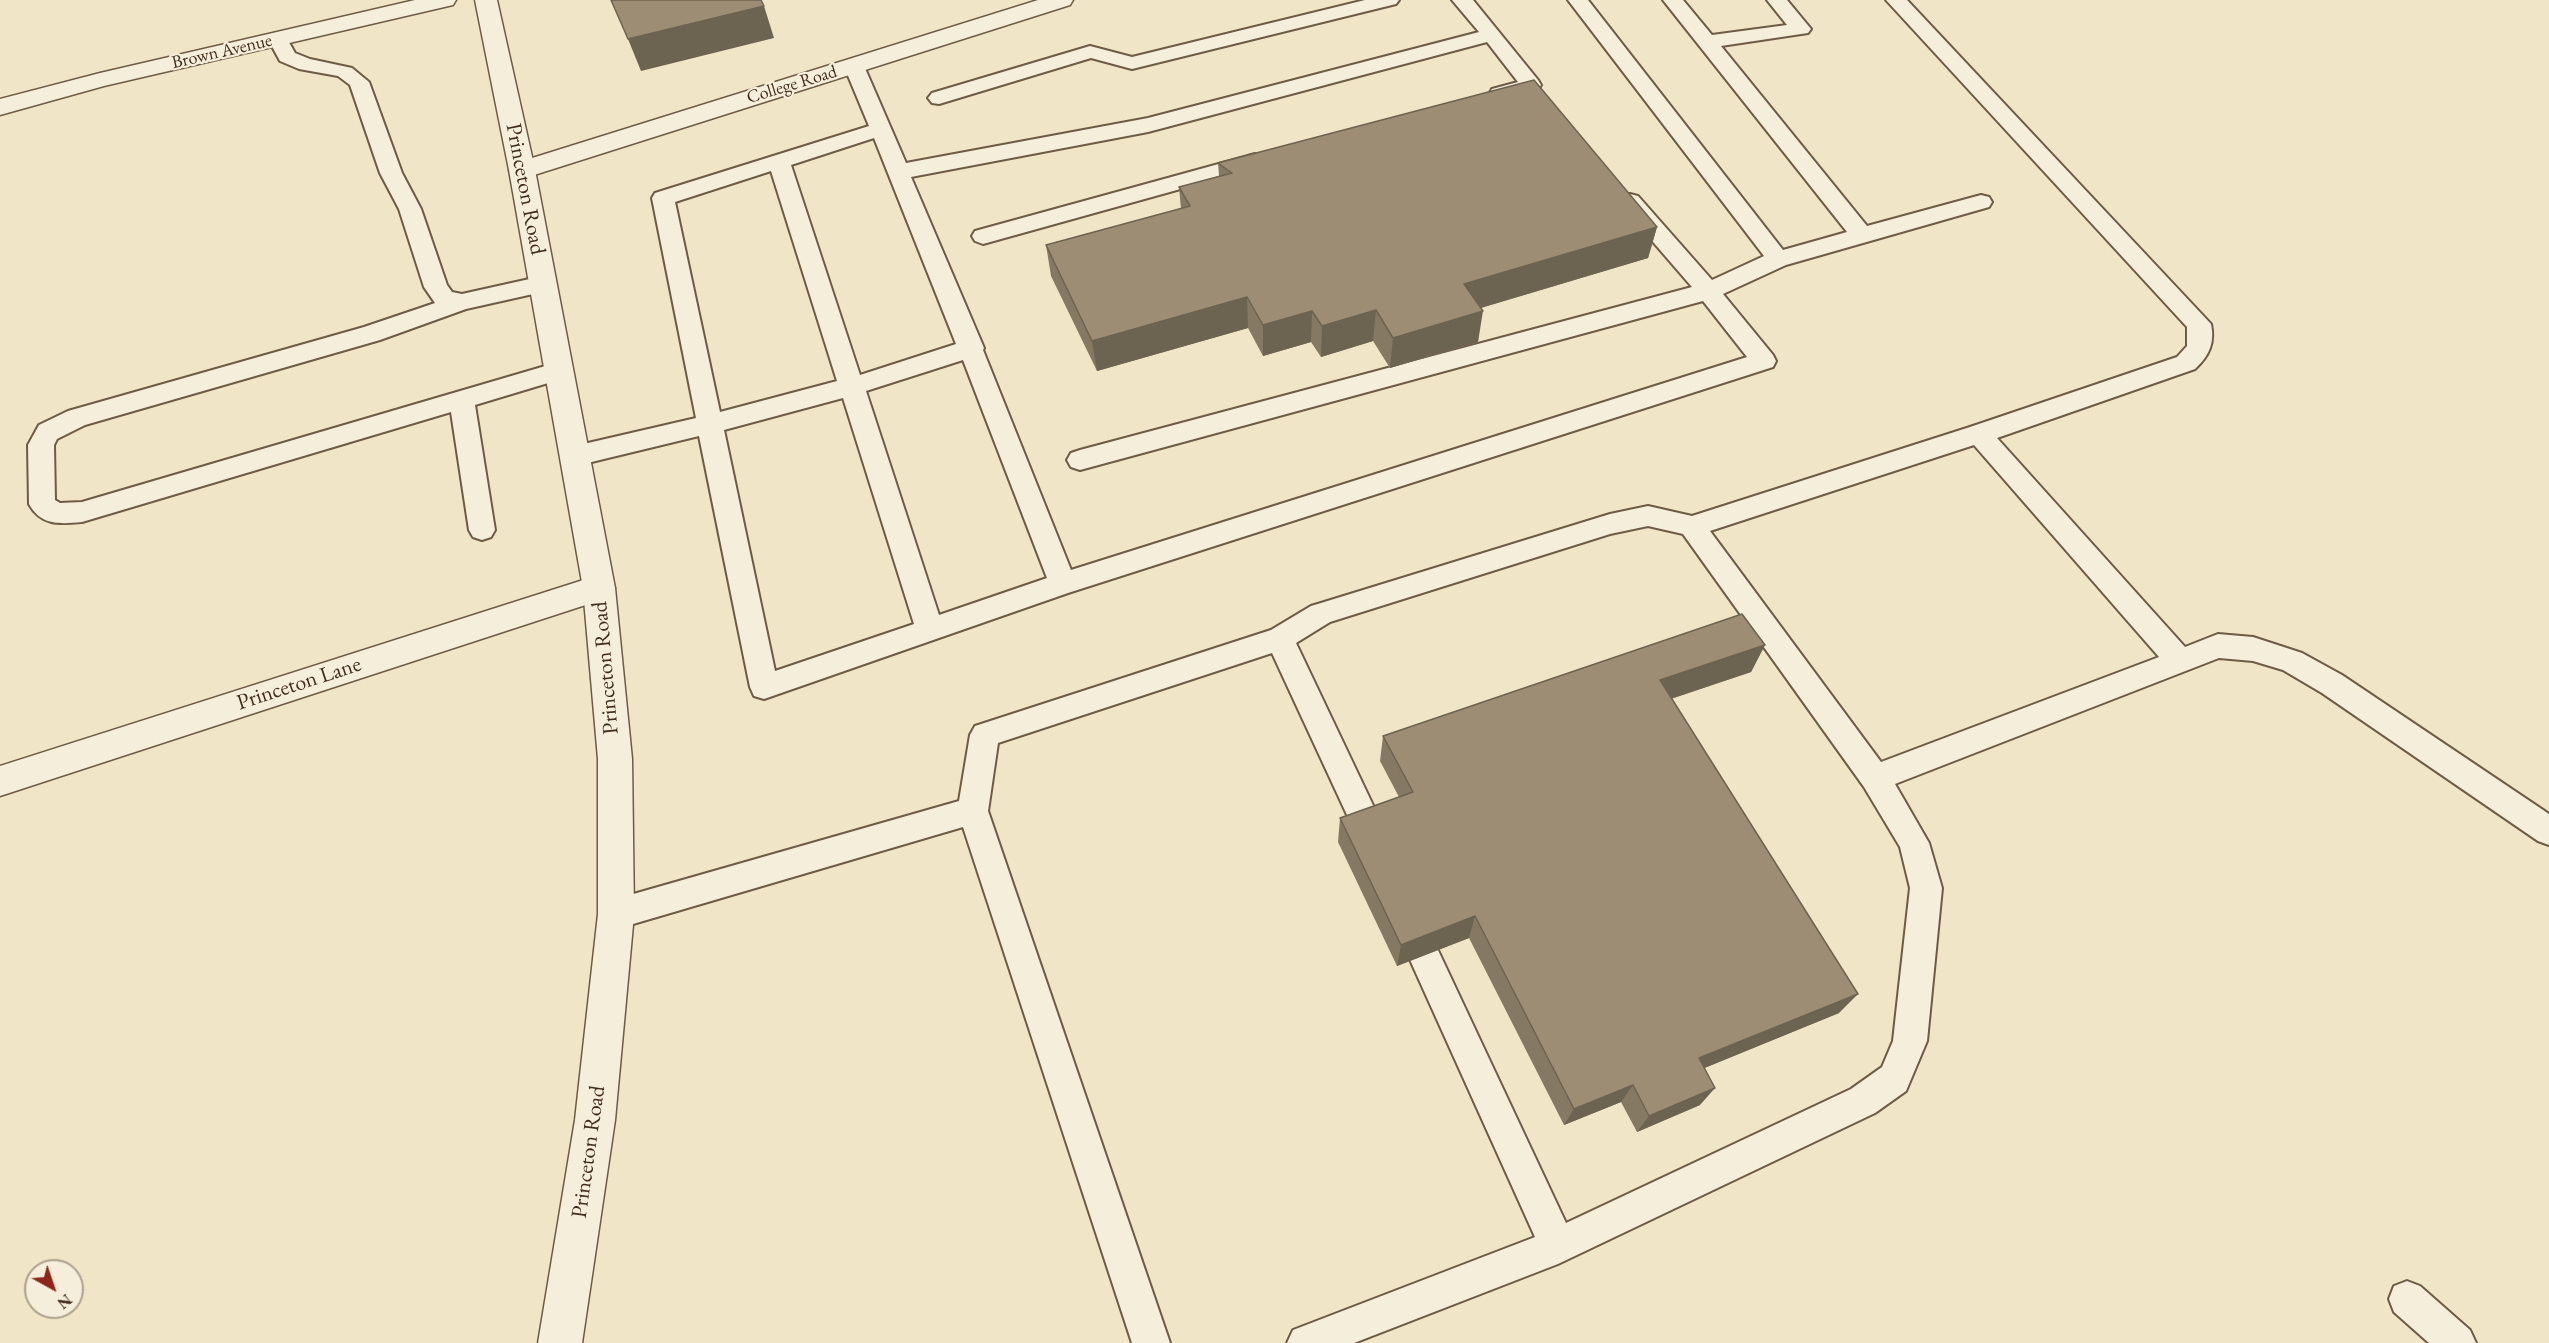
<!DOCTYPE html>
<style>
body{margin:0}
#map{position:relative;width:2549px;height:1343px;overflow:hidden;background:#f0e5c6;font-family:"EB Garamond",serif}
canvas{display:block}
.north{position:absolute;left:24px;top:1259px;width:60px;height:60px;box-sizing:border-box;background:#f5eeda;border:2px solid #ada18e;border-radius:50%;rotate:140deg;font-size:16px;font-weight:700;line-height:24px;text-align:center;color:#422d1b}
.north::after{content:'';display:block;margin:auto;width:21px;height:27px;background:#8f2418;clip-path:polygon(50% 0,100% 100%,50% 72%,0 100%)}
</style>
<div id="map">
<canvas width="2549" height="1343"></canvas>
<div class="north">N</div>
</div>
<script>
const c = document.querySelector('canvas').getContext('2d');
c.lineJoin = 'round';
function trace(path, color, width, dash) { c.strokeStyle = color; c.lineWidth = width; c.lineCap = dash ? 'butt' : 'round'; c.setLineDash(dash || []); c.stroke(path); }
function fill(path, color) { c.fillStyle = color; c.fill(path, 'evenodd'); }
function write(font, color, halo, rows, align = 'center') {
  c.font = font + ' "EB Garamond",serif'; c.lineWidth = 4.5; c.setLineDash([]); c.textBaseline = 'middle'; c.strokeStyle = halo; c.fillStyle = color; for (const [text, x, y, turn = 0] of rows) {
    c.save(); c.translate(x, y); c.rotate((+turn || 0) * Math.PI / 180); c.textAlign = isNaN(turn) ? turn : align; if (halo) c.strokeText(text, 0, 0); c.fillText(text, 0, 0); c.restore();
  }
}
const service = new Path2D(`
 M1365,0H1399L1396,4L1132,69L1091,58L939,104L932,103L928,98L932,93L1090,46L1132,57Z
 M1452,0H1473L1538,80L1541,85L1538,90L1499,100L1492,99L1489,94L1492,89L1518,82L1487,42L1148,132L911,177L984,348L983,350L1071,570L1747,357L1703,301L1080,470L1071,467L1067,460L1071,453L1080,450L1692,287L1622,206L1619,201L1622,196L1630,194L1638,196L1712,280L1764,256L1568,0H1588L1783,250L1847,232L1663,0H1683L1712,35L1787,25L1767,0H1787L1811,29L1808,33L1721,46L1867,226L1981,195L1989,197L1992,202L1989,207L1786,265L1723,294L1773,355L1776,361L1773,367L1068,593L764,699L754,696L750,687L699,436L575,466L566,463L562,456L566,449L575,446L696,418L652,198L655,193L869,126L844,66L847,62L854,60L861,62L864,66L906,163L1148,118L1479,32ZM874,138L956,344L860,375L791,165ZM771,171L837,381L720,412L675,202ZM963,360L1047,578L939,615L866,391ZM843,398L914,624L775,671L724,430Z
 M1886,0H1907L2211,324C2215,343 2209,356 2195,369L1997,438L2185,647L2218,634L2253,637L2302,653L2342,675L2549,814V845L2538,841L2322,693L2283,670L2253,661L2219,658L1895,784L1929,843L1942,888L1927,1041L1906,1091L1875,1113L1558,1264L1354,1343H1287L1293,1330L1535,1237L1402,942L1407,931L1418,927L1429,931L1566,1223L1851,1089L1882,1067L1893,1041L1910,888L1900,847L1864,787L1683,534L1648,526L1610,534L1330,622L1296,643L1380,820L1376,830L1365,834L1354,830L1272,653L998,743L988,811L1170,1343H1132L963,827L616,929L605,924L600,914L605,904L616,899L959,801L970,735L975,726L1271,630L1311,606L1321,603L1610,514L1648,506L1692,516L1970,427L2177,357L2187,346V327ZM1974,445L2159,657L1881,762L1710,531Z
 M278,33L285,35L295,53L310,59L352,68L369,82L402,173L421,209L447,285L452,292L462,294L543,276L551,278L555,284L551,290L466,309L380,340L85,425L57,439L54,445L55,500L60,503L82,502L559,362L568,365L571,371L568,377L475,405L495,530L491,537L482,540L473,537L469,530L451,412L82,522C60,524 41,526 29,504L28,445L39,425L68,411L364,327L435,303L424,287L399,209L380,173L350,85L338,76L299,69L280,61L268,39L271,35Z
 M1255,154L1263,156L1266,161L1263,166L983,244L975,241L972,236L975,231Z
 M2407,1281L2420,1286L2470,1330L2476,1343H2429L2394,1312L2389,1299L2394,1286Z`);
const minor = new Path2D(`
 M415,0H456L453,5L104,86L0,115V99L100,73Z
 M1038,0H1073L1070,5L531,176L522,178L513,176L509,170L513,164Z
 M599,575L610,579L615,588L610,597L0,796V766Z`);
const tertiary = new Path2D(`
 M475,0H497L535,170L615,588L632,759L634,914L615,1120L582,1343H538L575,1120L598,914V759L583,588L509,170Z`);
trace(service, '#6e5b46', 4);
trace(minor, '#6e5b46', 3);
trace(tertiary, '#6e5b46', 3);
fill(service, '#f5eeda');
fill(minor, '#f5eeda');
fill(tertiary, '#f5eeda');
fill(new Path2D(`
 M1218,163L1657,227L1648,258L1481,308L1478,342L1390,368L1373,341L1321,357L1311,342L1263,356L1248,328L1097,371L1051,276L1046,245L1181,209L1179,187L1219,176Z
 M1765,645L1751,672L1671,699L1839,1013L1704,1068L1700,1105L1637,1132L1621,1102L1564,1125L1469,938L1397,966L1338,842L1340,818L1399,797L1380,761L1383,736Z`), '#867964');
fill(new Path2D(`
 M764,6L774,38L641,71L628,39Z
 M1657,227L1648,258L1460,314L1464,284Z
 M1247,297L1248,328L1097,371L1092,341Z
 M1376,310L1373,341L1321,357L1322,326Z
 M1312,311L1311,342L1263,356V325Z
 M1483,311L1478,342L1390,368L1393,338Z
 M1765,645L1751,672L1649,706L1660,680Z
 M1475,916L1469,938L1397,966L1401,945Z
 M1858,994L1839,1013L1685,1076L1699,1058Z
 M1633,1085L1621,1102L1564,1125L1574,1109Z
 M1715,1088L1700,1105L1637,1132L1649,1116Z`), '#6d6351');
const building = new Path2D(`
 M611,0H761L764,6L628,39Z
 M1534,80L1657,227L1464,284L1483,311L1393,338L1376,310L1322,326L1312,311L1263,325L1247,297L1092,341L1046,245L1190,206L1179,187L1232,173L1218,163Z
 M1742,614L1765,645L1660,680L1858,994L1699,1058L1715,1088L1649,1116L1633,1085L1574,1109L1475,916L1401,945L1340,818L1413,792L1383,736Z`);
fill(building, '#9c8d74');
trace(building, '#6d6351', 1.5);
write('18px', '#422d1b', '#f5eeda', [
 ["Brown Avenue",222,52,-13],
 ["College Road",792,85,-17]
]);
write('22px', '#422d1b', '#f5eeda', [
 ["Princeton Road",525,189,79],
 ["Princeton Road",606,668,-95],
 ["Princeton Lane",299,684,-18],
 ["Princeton Road",589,1152,-82]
]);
</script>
